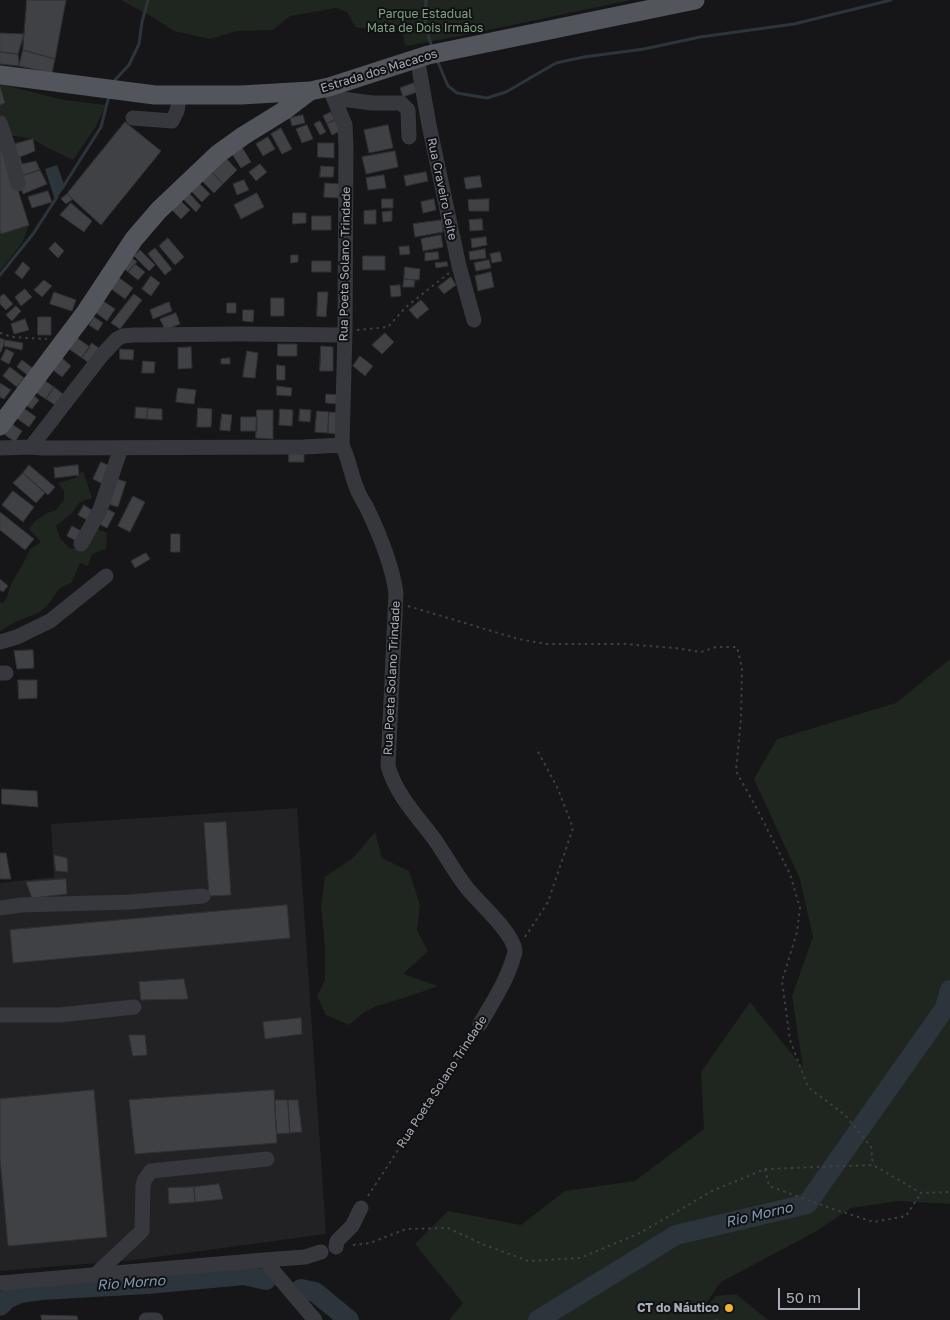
<!DOCTYPE html>
<meta charset="utf-8">
<style>
body{margin:0}
#map{position:relative;width:950px;height:1320px;overflow:hidden;background:#161618;font-family:"Golos Text",sans-serif}
canvas{display:block}
.scale{position:absolute;left:778px;top:1288px;width:82px;height:22px;box-sizing:border-box;border:2px solid #a8adb8;border-top:0;padding-left:6px;font-size:15px;line-height:18px;white-space:nowrap;color:#a8adb8;-webkit-text-stroke:4px #111113;paint-order:stroke}
</style>
<div id="map">
<canvas width="950" height="1320"></canvas>
<div class="scale">50 m</div>
</div>
<script>
const c = document.querySelector('canvas').getContext('2d');
c.lineJoin = 'round';
function fill(path, color) { c.fillStyle = color; c.fill(path, 'evenodd'); }
function trace(path, color, width, dash) { c.strokeStyle = color; c.lineWidth = width; c.lineCap = dash ? 'butt' : 'round'; c.setLineDash(dash || []); c.stroke(path); }
function write(font, color, halo, rows, align = 'center') {
  c.font = font + ' "Golos Text",sans-serif'; c.lineWidth = 4; c.setLineDash([]); c.textBaseline = 'middle'; c.strokeStyle = halo; c.fillStyle = color; for (const [text, x, y, turn = 0] of rows) {
    c.save(); c.translate(x, y); c.rotate((+turn || 0) * Math.PI / 180); c.textAlign = isNaN(turn) ? turn : align; if (halo) c.strokeText(text, 0, 0); c.fillText(text, 0, 0); c.restore();
  }
}
fill(new Path2D(`
 M297,808L326,1234L134,1260L0,1271V883L54,877L51,824Z`), '#222225');
fill(new Path2D(`
 M121,0H631L460,36L405,46L402,27L386,23L368,29L355,27L347,12L336,8L290,16L273,30L237,31L210,39L174,31L154,18Z
 M0,84L64,100L106,105L95,128L73,160L48,148L33,139L14,136L4,132L0,124V104L5,103Z
 M29,225L22,243L0,271V234Z
 M83,471L92,498L80,502L71,514L56,526L60,538L70,549L86,545L92,527L107,533L106,549L92,554L88,566L80,563L72,582L59,589L47,606L38,613L17,621L0,631V602L3,603L7,597L12,582L24,562L30,549L41,542L29,529L35,521L45,514L56,510L64,500V491L58,483L75,478Z
 M950,659V1204L898,1201L851,1208L815,1232L721,1282L697,1316L716,1296L736,1294L768,1320H449L463,1303L415,1244L448,1211L521,1225L565,1191L635,1181L704,1129L701,1072L750,1002L803,1068L792,996L813,937L800,879L754,779L777,739L896,703Z
 M375,832L382,858L409,871L420,905L417,930L428,951L403,974L438,986L413,995L377,1006L363,1013L349,1025L326,1015L317,996L325,980V948L321,905L325,877L354,857Z`), '#1e261f');
fill(new Path2D(`
 M57,165L65,187L55,200L45,169Z`), '#2c353c');
trace(new Path2D(`
 M426,0L425,26L432,47
 M437,60L448,86L457,93L487,98L506,92L556,63L584,57L644,49L700,37L794,24L891,0
 M113,82L129,65L139,44L142,22L148,0
 M63,187L101,127L109,96
 M0,275L33,234L57,197`), '#2c353c', 3);
trace(new Path2D(`
 M301,1289L315,1292L349,1320
 M0,1306L7,1299L20,1293L41,1290L147,1284L244,1275L266,1280
 M538,1320L676,1235L807,1204L945,1008L950,990`), '#2c353c', 20);
const building = new Path2D(`
 M27,0H66L55,59L23,50Z
 M0,33L24,34L18,54L0,52Z
 M23,50L55,59L52,73L19,66Z
 M0,52L18,54L19,66L0,64Z
 M414,83L417,92L403,97L400,88Z
 M0,86L5,103L0,105Z
 M331,112L335,120L327,124L323,116Z
 M303,115L305,123L292,126L290,118Z
 M335,120L340,131L332,135L327,124Z
 M320,121L326,132L320,135L314,124Z
 M125,122L161,151L101,225L67,194Z
 M307,125L313,139L302,143L296,129Z
 M388,125L393,148L369,153L364,130Z
 M281,128L292,149L282,154L271,134Z
 M0,133L29,225L1,234L0,230Z
 M268,137L275,149L263,156L256,144Z
 M33,139L35,151L15,159L16,150L15,144Z
 M318,143H334V158L318,157Z
 M242,147L251,162L241,168L232,154Z
 M395,151L398,167L366,174L362,157Z
 M224,156L237,170L223,184L210,170Z
 M20,157L22,164L36,161L40,170L18,177L15,159Z
 M260,164L267,172L256,181L249,172Z
 M321,166L334,167L333,177H320Z
 M40,170L47,184L23,194L18,177Z
 M210,170L223,184L214,193L200,179Z
 M426,172L428,181L406,186L404,176Z
 M384,175L386,188L368,190L366,178Z
 M480,176L482,187L466,189L464,178Z
 M244,180L249,190L237,195L233,184Z
 M199,183L210,194L202,202L191,191Z
 M325,183L340,184L339,198L324,197Z
 M48,191L52,202L32,208L28,197Z
 M188,192L201,206L196,212L182,198Z
 M257,193L264,207L241,219L234,205Z
 M67,194L73,199L66,204L61,199Z
 M382,199H393V208H382Z
 M434,199L436,210L423,213L421,202Z
 M489,199V211H469L468,200Z
 M180,200L190,210L181,219L171,209Z
 M71,203L92,221L84,232L60,215Z
 M376,210V224H364V211Z
 M392,211V221L383,222L382,212Z
 M293,213H306V223L293,224Z
 M312,216H331V230H312Z
 M482,219L483,230L470,231L469,220Z
 M442,220L443,232L415,237L413,224Z
 M441,235L443,247L423,251L421,239Z
 M486,237L487,245L472,248L471,239Z
 M168,238L184,257L175,265L159,246Z
 M55,242L64,251L58,258L49,249Z
 M409,246L410,254L400,255L399,247Z
 M155,248L172,269L165,275L148,254Z
 M485,249L486,258L470,260L469,252Z
 M140,250L155,265L149,271L134,256Z
 M438,252L439,259L425,261V253Z
 M500,252L502,261L492,263L490,254Z
 M291,255H298V262L291,263Z
 M363,256H385V270H363Z
 M131,257L137,262L128,272L122,267Z
 M489,260L491,268L476,271L474,263Z
 M312,261H331V272H312Z
 M23,262L30,268L22,279L15,273Z
 M447,262L448,266L436,268L435,263Z
 M135,264L145,272L138,280L128,272Z
 M405,267L420,269L419,280L404,279Z
 M491,272L494,287L478,291L475,276Z
 M151,276L160,283L151,296L142,289Z
 M118,277L133,288L125,299L110,288Z
 M451,277L456,285L444,294L438,287Z
 M404,279L415,280L414,287H403Z
 M44,280L52,286L42,297L34,290Z
 M400,285L401,296L391,297L390,286Z
 M25,289L32,297L21,306L15,297Z
 M54,292L76,300L72,311L50,304Z
 M318,292H328L326,317L317,316Z
 M4,294L13,304L6,310L0,304V297Z
 M134,294L142,300L120,329L111,323Z
 M271,298H284V316H271Z
 M421,300L429,309L417,319L409,310Z
 M103,301L115,309L107,321L95,312Z
 M169,302L172,311L153,319L150,310Z
 M227,303H236V313H227Z
 M16,306L21,311L12,321L6,315Z
 M243,310H254L253,322L243,321Z
 M176,313L180,324L165,330L160,319Z
 M38,317H51V335H38Z
 M94,317L103,323L98,331L89,325Z
 M25,319L29,330L14,334L11,324Z
 M385,333L394,342L382,354L372,345Z
 M0,338L5,340L1,352H0Z
 M77,338L90,347L82,358L69,349Z
 M5,340L23,343L22,350L4,346Z
 M92,343L100,349L89,363L82,358Z
 M278,344H297V356H278Z
 M321,346L333,347V371H320Z
 M191,347L192,368L178,369V348Z
 M6,349L14,353L9,364L1,360Z
 M120,349L134,350L133,360L120,359Z
 M247,351L258,353L255,378L243,377Z
 M360,356L373,366L365,376L353,366Z
 M62,358L71,366L62,377L53,370Z
 M230,358V364H221V359Z
 M22,360L35,370L30,377L17,367Z
 M143,361L155,362L154,373H142Z
 M277,365L285,366V380H277Z
 M10,367L24,378L17,387L3,376Z
 M44,380L54,387L46,399L35,392Z
 M0,383L11,390L4,399L0,397Z
 M277,386L292,388L291,396L277,395Z
 M54,387L63,394L55,405L46,399Z
 M178,388L196,390L194,404L176,402Z
 M32,394L39,400L32,409L24,404Z
 M326,394L340,395L339,404L326,403Z
 M22,407L36,417L29,427L15,417Z
 M136,407L148,408L147,419L135,418Z
 M148,408L162,409V420L147,419Z
 M198,408L212,409L211,427H197Z
 M280,409L293,410L292,426L279,425Z
 M300,409L311,410L310,422L299,421Z
 M257,410H273V439L256,438Z
 M317,411L329,412L328,433L315,432Z
 M329,412L340,413L338,434L328,433Z
 M222,414L232,415L230,431L220,430Z
 M241,417H257V431H241Z
 M12,424L22,431L15,442L5,435Z
 M289,453H304V462H289Z
 M101,462L112,467L103,484L93,479Z
 M29,465L55,487L48,495L23,473Z
 M78,465L79,475L55,478L54,468Z
 M23,473L45,493L36,503L13,483Z
 M117,479L126,482L118,507L108,504Z
 M13,491L34,507L23,522L2,505Z
 M133,496L145,502L130,532L118,526Z
 M84,505L93,511L87,520L78,515Z
 M107,509L115,513L107,528L99,524Z
 M0,512L34,539L25,550L0,530Z
 M72,526L83,532L78,542L67,536Z
 M171,534H180V552H171Z
 M146,553L150,559L135,568L131,561Z
 M0,579L8,586L3,592L0,590Z
 M33,650L34,668L17,669L14,651Z
 M18,680H37V698L19,699Z
 M2,789L37,791L38,807L2,804Z
 M226,822L231,895L209,896L204,823Z
 M0,853H6L11,879H0Z
 M54,855L67,858L68,872L56,871Z
 M66,879L67,894L32,898L26,882Z
 M287,905L290,938L13,963L10,930Z
 M184,979L188,999L141,1000L139,982Z
 M301,1018L302,1034L265,1039L263,1022Z
 M129,1035H145L147,1055L133,1056Z
 M94,1090L107,1237L8,1246L0,1159V1099Z
 M274,1090L277,1143L135,1154L129,1100Z
 M275,1100H288L290,1133L277,1134Z
 M288,1100H298L302,1132L290,1133Z
 M219,1184L223,1199L195,1202L194,1187Z
 M194,1187L195,1202L169,1204L168,1188Z
 M41,1315L77,1316L78,1320H42Z`);
fill(building, '#404145');
trace(building, '#303034', 1);
trace(new Path2D(`
 M357,330L388,327L406,307L449,273
 M0,333L12,337L47,339
 M408,606L518,639L546,644H625L675,648L701,652L716,647H737L742,668L741,718L736,771L757,809L790,874L800,908L797,932L782,981L790,1040L808,1087L845,1115L871,1147L873,1165
 M525,937L548,902L573,828L557,787L536,748
 M765,1169L769,1186L833,1209L874,1222L906,1216L921,1193
 M368,1196L473,1035
 M353,1245L370,1243L406,1229L448,1228L482,1244L528,1261L580,1258L640,1233L712,1191L765,1169L873,1165L921,1193L950,1192
 M716,1320H717`), '#3d3f44', 2, [2.5, 4]);
trace(new Path2D(`
 M417,57L429,125L459,266L474,320
 M329,87L345,125L346,148L345,331L342,445C349,459 351,475 357,489C359,495 363,501 366,506C379,533 392,563 396,593L388,766C396,795 418,817 435,840C446,856 455,873 467,888C478,902 515,934 515,952C515,954 513,957 513,959C506,982 492,1003 480,1024
 M334,98L372,103H401L408,110L409,137
 M133,118L172,121L177,111L180,95
 M0,123L7,143L18,184
 M31,447L102,355L117,339L123,336L134,335L241,334L344,335
 M0,448L31,447L44,448L304,447L342,445
 M81,544L100,510L121,448
 M0,642L17,637L50,621L106,576
 M0,673H6
 M0,908L21,905L130,902L203,896
 M0,1015H60L134,1007
 M336,1247L337,1241L352,1226L361,1208
 M264,1260L305,1257L321,1252
 M95,1275L142,1231L143,1185L145,1179L151,1171L267,1159
 M0,1283L264,1260L315,1320
 M146,1320H156`), '#37383d', 15);
trace(new Path2D(`
 M0,75L155,95H241L310,91L329,87L428,55L695,0
 M0,426L85,313L134,239L159,210L218,154L243,136L285,110L310,91`), '#53555c', 19);
for (const [x, y, r, color] of [
 [729,1308,5,"#f2b134"]
]) { const dot = new Path2D(); dot.arc(x, y, r, 0, 2 * Math.PI); c.fillStyle = color; c.fill(dot); trace(dot, '#111113', 2); }
write('12px', '#7fa381', '#111113', [
 ["Parque Estadual",425,14],
 ["Mata de Dois Irmãos",425,28]
]);
write('12px', '#a8adb8', '#111113', [
 ["Estrada dos Macacos",379,71,-17],
 ["Rua Craveiro Leite",442,189,78],
 ["Rua Poeta Solano Trindade",345,264,-89],
 ["Rua Poeta Solano Trindade",392,678,-87],
 ["Rua Poeta Solano Trindade",442,1082,-57]
]);
write('bold 12px', '#a8adb8', '#111113', [
 ["CT do Náutico",719,1308]
], 'right');
write('italic 14px', '#7f9bb3', '#111113', [
 ["Rio Morno",759,1215,-13],
 ["Rio Morno",131,1283,-4]
]);
</script>
